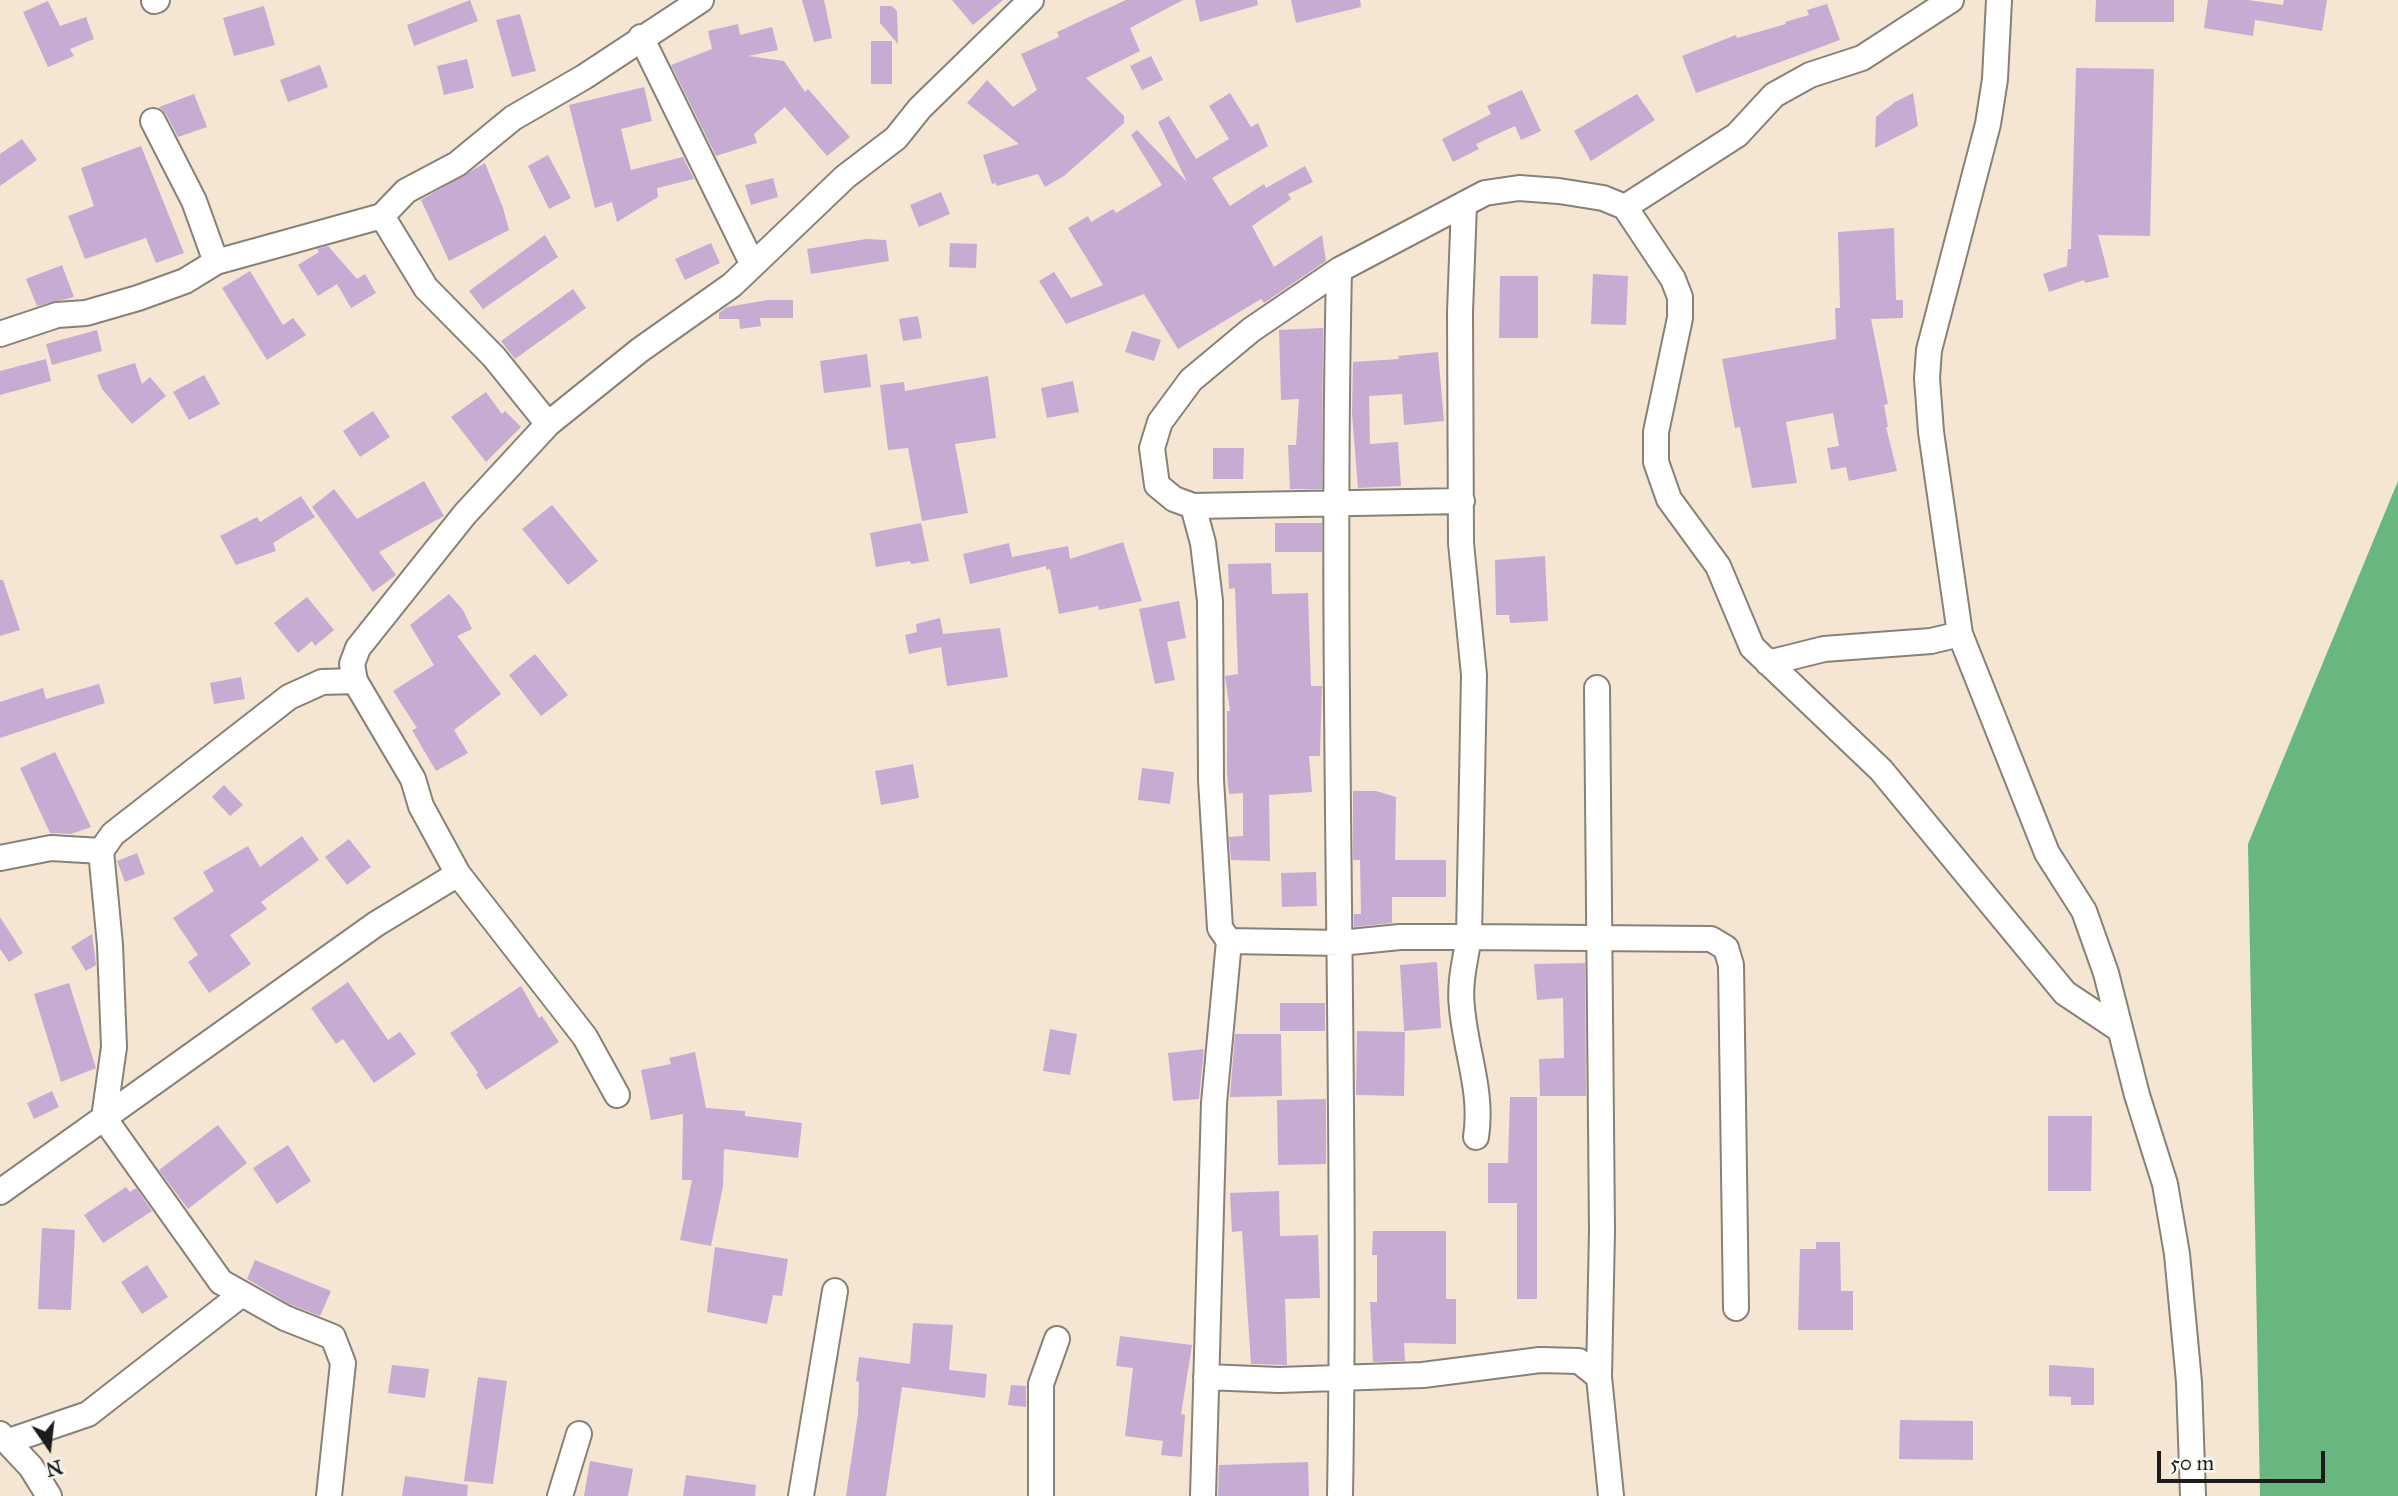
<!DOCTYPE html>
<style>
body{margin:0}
#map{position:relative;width:2398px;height:1496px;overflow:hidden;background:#f4e6d2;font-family:"IM FELL Great Primer",serif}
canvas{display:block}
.north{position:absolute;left:14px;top:1412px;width:70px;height:70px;-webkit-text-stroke:5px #f6f6f2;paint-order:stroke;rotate:166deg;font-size:19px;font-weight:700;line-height:28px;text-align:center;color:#1c1c1c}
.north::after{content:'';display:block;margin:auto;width:24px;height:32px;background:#1c1c1c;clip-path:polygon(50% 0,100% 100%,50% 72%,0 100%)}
.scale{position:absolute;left:2157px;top:1451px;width:168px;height:32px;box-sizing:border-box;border:4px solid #1c1c1c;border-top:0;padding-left:9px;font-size:21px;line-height:24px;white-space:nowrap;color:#1c1c1c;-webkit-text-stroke:5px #f6f6f2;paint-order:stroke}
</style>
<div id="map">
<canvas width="2398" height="1496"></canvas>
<div class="north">N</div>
<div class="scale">50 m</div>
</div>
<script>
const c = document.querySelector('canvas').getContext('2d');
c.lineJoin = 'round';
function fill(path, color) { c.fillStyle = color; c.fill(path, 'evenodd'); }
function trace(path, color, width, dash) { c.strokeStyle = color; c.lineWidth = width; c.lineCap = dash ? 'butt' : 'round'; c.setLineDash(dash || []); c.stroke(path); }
fill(new Path2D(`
 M2398,481V1496H2260L2248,844Z`), '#68b781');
fill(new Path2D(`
 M470,0L478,21L414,46L407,25Z
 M802,0H824L832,38L814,42Z
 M952,0H1003L973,25Z
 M1126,0H1183L1130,28L1140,51L1086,78L1124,116V123L1064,176L1045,187L1038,174L997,186L996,183L992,184L983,155L1019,144L967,103L987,80L1013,107L1037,90L1021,54L1059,37L1057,32Z
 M1195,0H1257L1258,5L1200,22Z
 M1291,0H1360L1361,7L1296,23Z
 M2096,0H2174V22H2095Z
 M2208,0H2248L2283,5L2284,0H2327L2322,31L2255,20L2253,36L2204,28Z
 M48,1L60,26L86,17L94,39L70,49L74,56L48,67L23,12Z
 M1827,4L1840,40L1696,93L1682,56L1736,35L1737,38L1786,24L1785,22L1809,15L1807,10Z
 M264,6L275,45L234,56L223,18Z
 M880,6H892L897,11L898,44L880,23Z
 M520,14L536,71L512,77L496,20Z
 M738,24L740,35L772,27L778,50L748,56L784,61L805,92L808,89L850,137L827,156L785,107L754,134L757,143L716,156L671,65L712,49L708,31Z
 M871,41H892V84H871Z
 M1151,56L1163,80L1142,90L1130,66Z
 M467,59L474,88L444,95L437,66Z
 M320,65L328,87L288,102L280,80Z
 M2076,68L2154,69L2150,236L2098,235L2109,277L2085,283L2084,280L2049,292L2043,274L2067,266L2068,249H2071Z
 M644,87L652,121L621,129L631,170L683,157L694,179L657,188L658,197L617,222L612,202L595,208L569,105Z
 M1522,90L1541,131L1521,140L1515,126L1476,144L1479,149L1453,162L1442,139L1491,114L1487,106Z
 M1230,93L1251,127L1258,123L1268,146L1212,178L1230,206L1264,184L1266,188L1305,166L1313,182L1288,194L1291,199L1252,226L1274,267L1322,235L1326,261L1264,303L1261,299L1178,349L1144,294L1066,324L1039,281L1054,272L1071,298L1103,285L1068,228L1088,216L1091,222L1113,209L1116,213L1162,185L1131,135L1137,130L1187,182L1158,122L1169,116L1196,159L1229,139L1209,106Z
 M1913,93L1918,126L1875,148L1876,117L1895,102Z
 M194,94L207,127L178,137L166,114L159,107Z
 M1637,94L1655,120L1591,161L1574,131Z
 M22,139L37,160L0,186V154Z
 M141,146L184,253L156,263L146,238L85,259L68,216L94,206L81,168Z
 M548,155L571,198L549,209L528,166Z
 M485,163L503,208L509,230L449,261L421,200Z
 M773,178L778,197L751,205L745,185Z
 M941,192L950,214L919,227L910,205Z
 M1894,228L1896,300H1903V318L1871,319L1888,404L1884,405L1888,427H1886L1897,471L1849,481L1846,467L1831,470L1827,448L1839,446L1833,413L1786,422L1797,483L1752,488L1740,427L1735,428L1722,359L1836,339L1835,308H1840L1838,232Z
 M545,235L558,257L483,309L469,291Z
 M866,239L886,240L889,261L811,274L807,249Z
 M711,243L720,263L685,280L675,259Z
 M950,243L977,244L976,268L949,267Z
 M328,246L357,279L365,274L376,293L351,308L337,284L318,296L298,265L319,252L317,249Z
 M62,265L74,297L37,306L26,279Z
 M250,271L283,325L293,318L306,335L267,360L222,288Z
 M1593,274L1628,276L1626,325L1591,324Z
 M1500,276H1538V338H1499Z
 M573,289L586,308L515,359L501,341Z
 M768,300H793V318H760L761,326L740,329L739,319H719V313L727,307Z
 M918,316L922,338L903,341L899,319Z
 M1323,328L1322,489H1290L1288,445H1296L1299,399L1281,400L1279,330Z
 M97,330L102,351L52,365L46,344Z
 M1132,331L1161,340L1154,361L1125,352Z
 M1438,352L1444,421L1404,425L1402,394L1369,396L1370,444L1398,442L1401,486L1358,488L1352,414L1353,362L1399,359L1398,356Z
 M867,354L871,387L824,393L820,361Z
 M46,359L51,381L0,395V371Z
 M135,363L142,384L150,377L166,396L132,424L102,389L97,375Z
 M204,375L220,404L189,420L173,392Z
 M988,376L996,438L955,444L968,513L922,521L908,448L888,450L880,385L904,382L905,391Z
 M1073,381L1079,412L1047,418L1041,388Z
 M486,392L502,414L505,411L521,427L486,462L451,417Z
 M373,411L390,437L360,457L343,431Z
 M1213,448H1244L1243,479H1213Z
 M424,481L444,516L379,552L396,575L373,592L312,507L334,489L357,519Z
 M301,496L315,517L273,543L276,551L236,565L220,536L257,517L260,522Z
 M552,505L598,561L568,585L522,529Z
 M921,523L929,561L911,564L910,561L876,567L870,533Z
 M1275,523H1322V552H1275Z
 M1123,542L1142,601L1099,610L1098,606L1059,614L1050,569L1046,570V566L970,584L963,554L1009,543L1012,557L1068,546L1070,559Z
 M1545,556L1548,621L1510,623L1509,615H1496L1495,560Z
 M1271,563L1272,594L1308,593L1311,686H1322L1320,756H1309L1312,792L1269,795L1270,861L1231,860L1229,837L1243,836V793L1229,794L1227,775V711H1230L1225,676L1238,674L1235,588L1229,589L1228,564Z
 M0,580H3L20,630L0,636Z
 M449,594L463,610L472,629L457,636L501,694L454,730L468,753L436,771L412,730L417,728L393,691L434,665L410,625Z
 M307,597L334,630L315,646L312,641L298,653L274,623Z
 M1179,601L1186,638L1167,642L1175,680L1155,684L1139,609Z
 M940,618L943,634L1000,628L1008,677L947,686L941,647L909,654L905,635L917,632L916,624Z
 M535,654L568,695L541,716L509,675Z
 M241,677L245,699L214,704L210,683Z
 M99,684L105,703L0,738V702L43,688L46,699Z
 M55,752L91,827L71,834L50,833L20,768Z
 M913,764L919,798L881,805L875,771Z
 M1142,768L1174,772L1170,804L1138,800Z
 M224,785L243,805L230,816L212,797Z
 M1353,791H1376L1396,797L1395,860H1446V897H1392V923L1354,927V914H1361L1360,860H1353Z
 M302,836L319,860L261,902L267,909L230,935L251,964L209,993L188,962L198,955L173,918L214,891L203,872L248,846L260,867Z
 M349,839L371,867L347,885L325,857Z
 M137,853L145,874L125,882L117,861Z
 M1316,872L1317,906L1282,907L1281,873Z
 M0,917L23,953L9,962L0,949Z
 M92,934L96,965L86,971L71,947Z
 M1437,962L1441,1028L1404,1031L1400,965Z
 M1585,963L1586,1096H1540L1539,1059L1564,1058L1563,998L1537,1000L1534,964Z
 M348,982L388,1040L400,1032L416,1054L374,1083L343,1039L336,1044L311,1008Z
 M69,983L96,1068L61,1082L34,994Z
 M521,986L539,1018L542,1016L559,1042L486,1090L476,1074L478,1073L450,1033Z
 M1280,1003H1325V1031H1280Z
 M1050,1029L1077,1034L1070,1075L1043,1071Z
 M1357,1031L1405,1032L1404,1096L1356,1095Z
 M1235,1034H1281L1282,1096L1230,1097Z
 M1204,1049L1199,1099L1173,1101L1168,1053Z
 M695,1052L706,1108L745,1111V1116L802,1123L798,1158L724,1149L723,1186L711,1246L680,1240L692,1180H682L683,1114L651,1120L641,1070L671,1064L669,1058Z
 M52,1091L59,1107L34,1119L27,1103Z
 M1510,1097H1537V1299H1517V1203H1488V1163H1508Z
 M1326,1099V1164L1278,1165L1277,1100Z
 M2048,1116H2092L2091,1191H2048Z
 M218,1125L247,1163L188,1209L159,1170Z
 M288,1145L311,1181L277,1204L253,1168Z
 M126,1187L130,1192L136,1188L152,1211L103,1243L84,1215Z
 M1279,1191L1280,1236L1318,1235L1320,1298L1285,1299L1287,1365L1251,1364L1242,1231L1232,1232L1230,1193Z
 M42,1228L75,1230L71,1310L38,1309Z
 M1373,1231H1446V1299H1456V1344L1404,1343L1405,1361L1373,1362L1370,1302H1377V1255H1372Z
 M1816,1242H1840L1841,1291H1853V1330H1798L1800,1249H1816Z
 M715,1247L788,1259L782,1296L773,1295L767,1324L707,1312Z
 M255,1260L331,1291L320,1316L291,1305L247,1279Z
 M147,1265L168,1297L142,1314L121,1282Z
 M913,1323L953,1325L949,1370L987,1374L985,1398L902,1387L886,1496H846L858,1414L859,1382L856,1381L859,1357L910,1364Z
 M1120,1336L1192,1345L1181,1414L1185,1415L1182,1457L1161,1455L1163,1441L1125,1436L1133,1368L1116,1366Z
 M392,1365L429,1369L425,1398L388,1393Z
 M2049,1365L2094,1368V1405H2071V1397L2049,1396Z
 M478,1377L507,1381L493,1484L464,1481Z
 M1011,1385L1026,1386V1407L1008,1405Z
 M1900,1420L1973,1421V1460L1899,1459Z
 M590,1461L633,1469L628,1496H584Z
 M1308,1462L1309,1496H1218L1219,1465Z
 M686,1475L756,1485L755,1496H683Z
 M405,1476L468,1485L467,1496H402Z`), '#c6acd3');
const minor = new Path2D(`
 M1999,0L1995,79L1988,124L1929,350L1927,378L1931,432L1960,634L2047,853L2084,911L2106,973L2137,1095L2165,1184L2177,1254L2189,1382L2193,1496
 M154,1L157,0
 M641,37L752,263
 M153,121L194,201L216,262
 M1625,207L1737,135L1774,95L1810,75L1862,58L1951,0
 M382,216L426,288L494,357L548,424
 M1339,270C1330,679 1347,1087 1340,1496
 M0,334L57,315L86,313L138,298L185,281L216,262L382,216L406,191L457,164L513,118L584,77L701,0
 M1462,501L1193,506L1174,499L1157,485L1152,448L1160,422L1191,380L1251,330L1339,270L1485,193L1519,188L1559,191L1603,198L1625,207L1673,279L1680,297V318L1656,432V462L1669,499L1718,566L1752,647L1881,770L2065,993L2119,1029
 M1193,506L1203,543L1210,601L1211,780L1220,928L1229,941L1340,943L1400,937H1469L1474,675L1461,543L1460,312L1464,204
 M1768,663L1824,649L1931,641L1960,634
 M1597,688L1602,1231L1599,1377
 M0,858L51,848L101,851
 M458,874L585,1037L617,1095
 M1476,1137C1483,1092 1466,1053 1462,1008C1459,984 1465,961 1469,937L1711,939L1726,948L1731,965L1736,1308
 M0,1192L376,924L458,874L421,806L413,779L355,681L352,664L358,648L465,514L548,424L640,350L732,285L845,177L896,138L920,108L1031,0
 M1206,1377L1279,1380L1423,1375L1540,1360L1579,1361L1599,1377L1611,1496
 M0,1434L31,1467L49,1496
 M9,1441L88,1414L242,1294
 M329,1496L343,1363L333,1337L285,1318L221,1282L104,1118L114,1047L110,945L101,851L113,834L289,697L322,682L355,681
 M560,1496L579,1434
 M801,1496L835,1291
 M1041,1496V1384L1057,1339
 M1203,1496L1214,1103L1229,941`);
trace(minor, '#888177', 28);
trace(minor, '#fff', 24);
</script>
